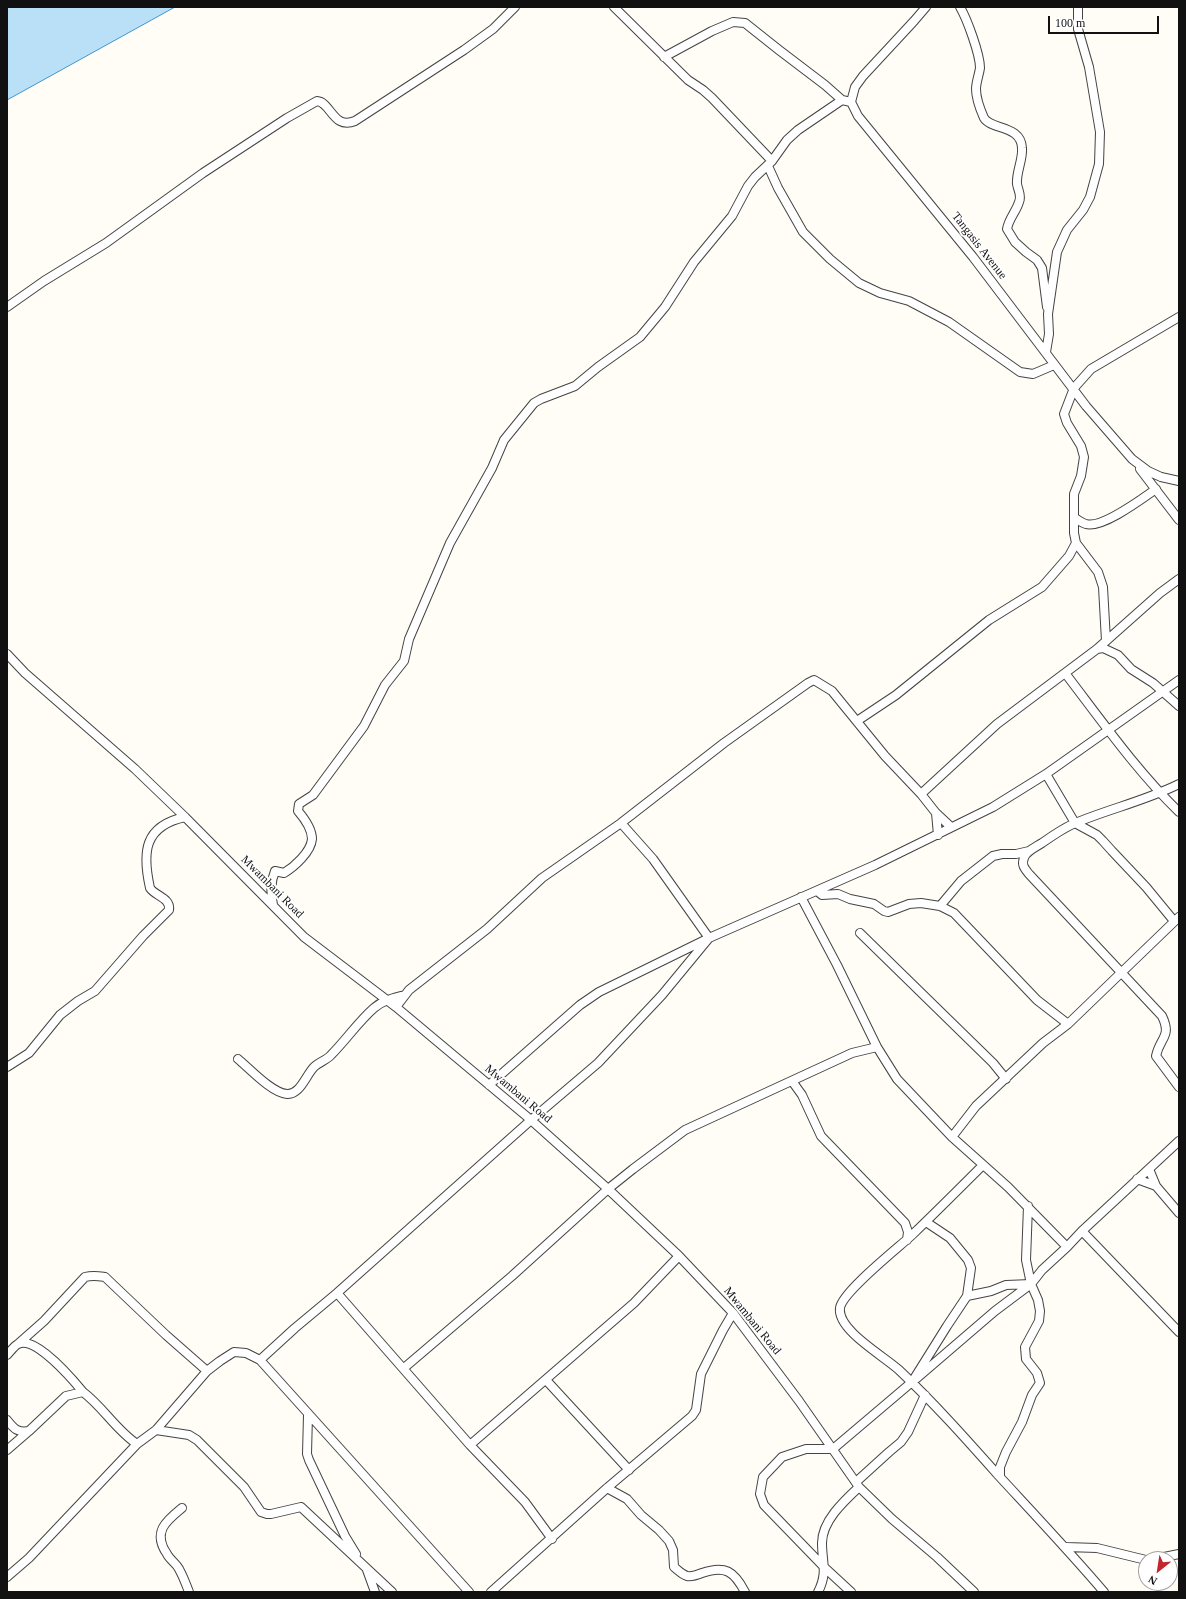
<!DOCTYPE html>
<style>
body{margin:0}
#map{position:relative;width:1186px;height:1599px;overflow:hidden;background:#fffdf5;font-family:Georgia,serif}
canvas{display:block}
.frame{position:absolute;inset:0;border:8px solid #111;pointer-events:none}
.north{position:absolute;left:1138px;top:1551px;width:40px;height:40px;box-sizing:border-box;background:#fff;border:1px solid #a0a0a0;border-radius:50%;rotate:210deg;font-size:11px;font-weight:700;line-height:16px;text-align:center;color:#111}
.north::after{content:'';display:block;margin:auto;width:14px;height:18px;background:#c4262e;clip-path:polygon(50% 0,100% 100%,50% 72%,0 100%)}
.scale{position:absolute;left:1048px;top:16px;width:111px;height:18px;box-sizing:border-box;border:2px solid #111;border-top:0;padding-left:5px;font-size:12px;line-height:14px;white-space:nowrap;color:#111;-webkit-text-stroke:3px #fff;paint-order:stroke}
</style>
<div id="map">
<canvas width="1186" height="1599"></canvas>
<div class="frame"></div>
<div class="north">N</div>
<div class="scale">100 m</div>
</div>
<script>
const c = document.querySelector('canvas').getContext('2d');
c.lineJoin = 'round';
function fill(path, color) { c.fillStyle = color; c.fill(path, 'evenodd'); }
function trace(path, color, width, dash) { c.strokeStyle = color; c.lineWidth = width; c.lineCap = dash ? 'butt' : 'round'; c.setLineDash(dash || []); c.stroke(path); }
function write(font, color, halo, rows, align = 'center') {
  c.font = font + ' Georgia,serif'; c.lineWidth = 4; c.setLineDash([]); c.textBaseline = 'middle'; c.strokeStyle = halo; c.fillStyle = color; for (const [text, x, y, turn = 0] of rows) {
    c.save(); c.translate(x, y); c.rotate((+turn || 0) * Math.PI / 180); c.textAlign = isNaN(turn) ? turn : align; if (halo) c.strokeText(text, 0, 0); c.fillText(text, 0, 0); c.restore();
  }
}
const water = new Path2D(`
 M7,7H175L7,100Z`);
fill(water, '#b9e0f7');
trace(water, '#3f96cf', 1);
const minor = new Path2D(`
 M614,7L688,80L703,90L712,98L772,161
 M926,7L914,21L863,76L855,87L851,102L858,116L973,257L1086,406L1132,459L1148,471L1161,477L1179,481
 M960,7C967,19 980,54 980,68C979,75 976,82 976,89C976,98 980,109 984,118C991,130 1021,125 1022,148C1023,160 1016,172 1017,184C1018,190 1022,196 1019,202C1016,212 1009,218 1007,229L1015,242L1026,252L1037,260L1042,268L1047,307
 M664,57L712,31L733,22L745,23L779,50L825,85L842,100
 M768,166L778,188L803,232L830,259L859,283L880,293L909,301L949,322L1020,372L1033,374L1054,365
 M7,307L44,281L106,243L203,173L287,118L317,101C331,102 333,130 355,121L464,50L493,29L515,7
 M1046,352L1049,334L1048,314L1057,252L1067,230L1083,210L1090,197L1099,164L1100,132L1089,67L1078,29V7
 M1140,469L1179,520
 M1075,518C1078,520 1082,523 1086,524C1102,529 1143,498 1156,489
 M1106,641L1103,587L1098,572L1076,543L1074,533V494L1081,476L1084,457L1081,446L1067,423L1064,414L1074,388L1091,369L1179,317
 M1097,649L1103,648L1118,655L1131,669L1153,683L1179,706
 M7,654L25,673L135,769L185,817L304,937L396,1007L531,1120L608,1189L679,1256L733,1313L799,1401L859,1487L892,1519L937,1557L974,1592
 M1065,673C1101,720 1136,770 1179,812
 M857,721L896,695L989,620L1042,587L1069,556L1076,543
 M1046,774L1075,823L1097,835L1103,841L1112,851L1146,887L1174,921
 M1179,784C1145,801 1108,809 1073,824C1062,829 1052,836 1042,843C1036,847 1026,851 1024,858C1021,865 1025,869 1029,874L1162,1016C1172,1037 1160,1037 1156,1056L1179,1087
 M921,794L997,724L1097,649L1160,593L1179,579
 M936,813L938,835
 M817,891L822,895L838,894L850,899L874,904L884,911L888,912L909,904L921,903L940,906L954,913L1037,1000L1068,1024
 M801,897L837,965L877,1047
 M273,905C271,892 270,883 275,871L284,873C294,867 311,852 312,839C312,829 304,818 298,811L299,804L313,795L364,726L385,685L404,661L409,639L450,543L492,468L504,440L534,403L541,399L575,386L598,367L640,337L665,307L694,262L732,216L748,186L755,177L772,161L787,140L798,130L842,100L851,102
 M940,906L961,881L993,856L1002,854H1016L1029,851
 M860,933L993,1063L1006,1079
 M396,1007L409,990L487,929L542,878L621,823L724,743L808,683L814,680L832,691L885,756L921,794L936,813L951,827
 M238,1059C250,1069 272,1093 287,1094C300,1095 306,1075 314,1067C319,1062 327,1060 331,1055C346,1040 358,1022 374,1008C383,1000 394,998 405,995
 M7,1067L29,1053L60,1015L78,1001L95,991L143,936L169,910C171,898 155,896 150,888C142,852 144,826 185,817
 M792,1081L802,1095L821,1136L905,1223L908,1232L907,1240
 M489,1085L580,1005L599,992L709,938L653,859L621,823
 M952,1137L976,1106L1043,1043L1068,1024L1179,917
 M983,1165C959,1189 936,1212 912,1235C898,1248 842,1292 840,1308C837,1330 884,1356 899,1370C934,1403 966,1439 998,1475C1034,1514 1070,1552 1104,1592
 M1149,1169L1156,1186L1179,1213
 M1137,1179L1156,1186
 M1082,1231L1179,1332
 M337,1293L470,1445L525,1502L552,1539
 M967,1296L991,1291L1006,1285L1031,1284
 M18,1344L44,1321L85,1277C93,1275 98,1276 105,1277L166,1335L207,1371
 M7,1355C10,1352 14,1346 18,1344C35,1335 73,1380 83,1392
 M260,1360L295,1328L337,1293L531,1120L598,1063L662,995L709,938L875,865L993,807L1046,774L1179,680
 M404,1368L512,1276L608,1189L633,1169L685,1130L852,1053L877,1047L897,1079L952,1137L1008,1187L1067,1247
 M917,1378L995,1311L1031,1284L1042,1270L1067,1247L1082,1231L1179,1141
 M546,1380L629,1470
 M308,1415L307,1454L309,1460L345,1536L356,1554
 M7,1420C14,1429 18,1433 29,1431L66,1396L83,1392C103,1407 116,1430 137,1444L156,1430L207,1371L220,1361L234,1352L246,1353L260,1360L469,1592
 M156,1430L189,1435L197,1440L244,1487L261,1512L267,1514H271L301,1507L392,1592
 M470,1445L634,1303L679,1256
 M7,1450L29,1431
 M1000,1476V1467L1006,1452L1022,1422L1032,1395L1040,1383L1037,1373L1026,1359L1025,1347L1039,1321L1040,1311L1038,1300L1031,1284L1026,1260L1028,1206
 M856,1482L889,1452L901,1442L908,1432L925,1395
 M607,1488L627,1499L641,1515L659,1530L669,1541L673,1550L674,1567C678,1570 681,1574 687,1576C692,1577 697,1575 702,1573C725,1565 734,1571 745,1592
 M182,1508C166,1521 152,1532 167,1554C170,1560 176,1563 179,1569C183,1576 186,1584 189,1592
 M1066,1547L1097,1548L1146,1560
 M1154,1559L1179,1554
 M367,1570L375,1592
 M7,1577L29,1558L137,1444
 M491,1592L607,1488L692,1416L696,1410L701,1374L723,1330L733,1313
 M818,1592C828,1573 822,1562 822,1543C822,1521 844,1501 859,1487
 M851,1592L825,1568L764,1505L760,1494L763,1477L782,1457L806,1449H833L912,1382L947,1326L967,1296L971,1268L968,1260L950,1238L926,1222`);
trace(minor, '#444', 10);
trace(minor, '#fff', 8);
write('12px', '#111', '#fff', [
 ["Tangasis Avenue",979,246,52],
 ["Mwambani Road",272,887,45],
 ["Mwambani Road",518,1094,40],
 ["Mwambani Road",752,1321,51]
]);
</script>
